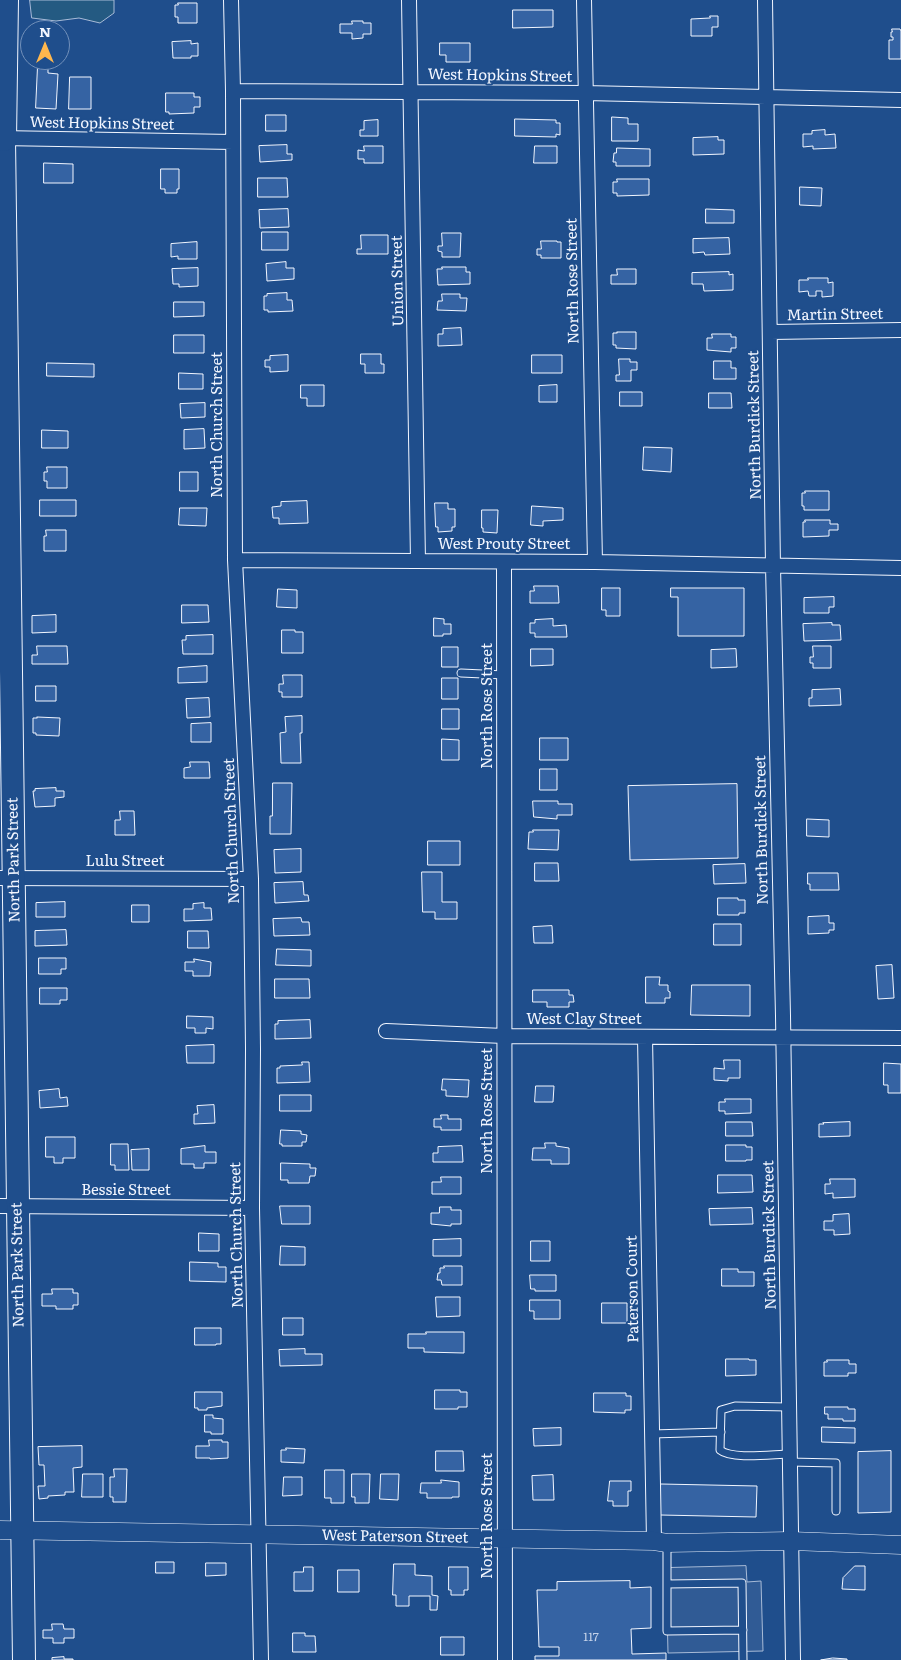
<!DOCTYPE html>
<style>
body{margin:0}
#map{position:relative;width:901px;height:1660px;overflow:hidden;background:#1f4e8c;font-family:Literata,serif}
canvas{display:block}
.north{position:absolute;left:20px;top:20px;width:50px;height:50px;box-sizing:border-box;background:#1f4e8c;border:1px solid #7391ba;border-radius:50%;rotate:0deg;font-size:14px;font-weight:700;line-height:20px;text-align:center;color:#f2f6ff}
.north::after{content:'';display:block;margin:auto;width:18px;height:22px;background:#ffb74d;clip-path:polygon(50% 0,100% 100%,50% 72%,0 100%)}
</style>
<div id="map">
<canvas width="901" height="1660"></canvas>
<div class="north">N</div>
</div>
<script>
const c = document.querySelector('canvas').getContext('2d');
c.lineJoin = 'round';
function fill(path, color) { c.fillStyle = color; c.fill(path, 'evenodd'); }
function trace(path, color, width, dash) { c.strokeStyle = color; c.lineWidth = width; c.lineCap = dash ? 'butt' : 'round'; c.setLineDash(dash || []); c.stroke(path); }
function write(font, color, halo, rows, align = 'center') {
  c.font = font + ' Literata,serif'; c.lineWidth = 4; c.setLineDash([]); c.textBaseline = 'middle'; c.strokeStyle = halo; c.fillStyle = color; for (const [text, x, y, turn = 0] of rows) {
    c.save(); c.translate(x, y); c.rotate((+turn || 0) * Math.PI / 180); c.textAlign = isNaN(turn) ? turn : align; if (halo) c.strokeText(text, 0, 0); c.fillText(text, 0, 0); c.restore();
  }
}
const green = new Path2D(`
 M30,0H114V13L100,23L79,18L56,21L32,18Z`);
fill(green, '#245a82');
trace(green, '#a8bbd7', 1);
const parking = new Path2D(`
 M746,1566L747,1582L761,1581L763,1651L668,1653L666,1568Z`);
fill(parking, '#305b95');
trace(parking, '#a8bbd7', 1);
const building = new Path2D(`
 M178,3H197V23H178V17H175V5H178Z
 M513,10H553V27L513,28Z
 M710,16H718V27H712V36H691V19L710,18Z
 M352,21H363V23H371V34H363V38L352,39V33H340V24H352Z
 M892,29H900L901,31V59H889V40H893V37H891V32H892Z
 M191,41V44L198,43V56H191V58H173L172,42Z
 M440,43H470V62H446V55H440Z
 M38,65L48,66V73L58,74L56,109L36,108Z
 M70,77H91V109H69Z
 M166,93H194V97H200V107H194V113L169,114V112H166Z
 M266,115H286V131H266Z
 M612,117L628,118V124H638V141H612Z
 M515,119L556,120V123H560V135L556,134V137L515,136Z
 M378,120V136H360V130H364V121Z
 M825,130V135L835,134L836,148L813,149V146L803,147V134H812V131Z
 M718,137V140H724V154L693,155V138Z
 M287,145V154H292V160L260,162L259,146Z
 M364,146H383V163H364V159H358V150L364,151Z
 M535,146H557V163H534Z
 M617,148L650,149V166H616V162H613L614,153H616Z
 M44,163L73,164V183H44Z
 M161,169H179V189H177V193H165V189H161Z
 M258,178H287L288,197H258Z
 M617,179H649V195L617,196V193H613V182H617Z
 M800,187L822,188L821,206L800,205Z
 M288,209L289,227L260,228L259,210Z
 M706,209L734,210V223H706Z
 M262,232H288V250H262Z
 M442,233H461L460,257H442V252L438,251V246H442Z
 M361,235H388V254H357V249H361Z
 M729,238L730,254L705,255L704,252L693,253V239Z
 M541,241H557V242H561V258H541V255H537V249H541Z
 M197,242V259H178V256L171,257V244Z
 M286,262V268H294V279L267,281L266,264Z
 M442,267H466V272H470V284L438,285L437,269H442Z
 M198,268V286L179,287V284H173L172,269Z
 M617,269H636V284H611V275H617Z
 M729,272V275L733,274V290L704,291L703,284H692V273Z
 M808,278H828V283L833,282V296L822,297V291H816V296H809L808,291L799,292V280H808Z
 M287,293V300H292L293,311L268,312V310H264V296H267V294Z
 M442,294H460V298H467L466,311L437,310L438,301H442Z
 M174,302H204V316L174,317Z
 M461,328L462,345L438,346V334H443V329Z
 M617,332H636V349L616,348V345H613V333H617Z
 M712,334H731V337H736V348H731V352L707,350V338H712Z
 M174,335H204V353H174Z
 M361,354H381V364H384V373H365V364H361Z
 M288,355V371L270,372V367H265V360H270V356Z
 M532,355H562V373H532Z
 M619,359H630V362H637V370H631V381H616V375H619Z
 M714,361H731V368H736V379H714Z
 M47,363L94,364V377L47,376Z
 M179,373L203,374V389H179Z
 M301,385H324V406H307V398H301Z
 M557,385V402H539V386Z
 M620,392H642V406H620Z
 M709,393H731L732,408H709Z
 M205,403V417L181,418L180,404Z
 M204,429L205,448L184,449V430Z
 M42,430L68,431V448H42Z
 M644,447L672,448L671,472L643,470Z
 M47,467H67V488H47V481H44V472H47Z
 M180,472H198V491H180Z
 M805,491H829V510H804V506H802V493H805Z
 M40,500H76V516H40Z
 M307,501L308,523L279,524V518H273L272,507L281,506V502Z
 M435,503H448V509H455V527H452V531L438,532V527H436Z
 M532,506L563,508V520L543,521V526L531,525Z
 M180,508H207L206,526L179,525Z
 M482,510H498L497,533L483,532V528H482Z
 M805,520H830V524H838V530H829V536L803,537V522H805Z
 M46,530H66V551H44V536H46Z
 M534,586H558L559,603H530V591H534Z
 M602,588H620V616H606V610H602Z
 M671,588H744V636H678V597H671Z
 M278,589L297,590V608L277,607Z
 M834,597V607H829V613H804V598Z
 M182,605H208L209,622L182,623Z
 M56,615V632L32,633V616Z
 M434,618L444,619V624H451V634H443V636H434Z
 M553,619V626L566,625L567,637H535V633H530V623H535V620Z
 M832,623V625H840L841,640L804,641L803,624Z
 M282,630H295V632H303V653H282Z
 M213,635V654H183L182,640H186V636Z
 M37,646H67L68,664H32V655H37Z
 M813,646H831V668H813V663H810V657H813Z
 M442,647H458V667H442Z
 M531,649H553V665L531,666Z
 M736,649L737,667L711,668V650Z
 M207,666V682L178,683V668Z
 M283,675H302V697H282V692H279V684H283Z
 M442,678H458V699H442Z
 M36,686H56V701H36Z
 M840,689L841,705L809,706V698H812V690Z
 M209,698L210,717L187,718L186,699Z
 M442,709H459V729H442Z
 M302,716V733H300L301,763H281L280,733L286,732L285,717Z
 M37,717L60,718L59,736L36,735V733H33V718H37Z
 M211,723V742H191V724Z
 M540,738H568V760H540Z
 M442,739L459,740V760H442Z
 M190,762H209L210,778H184V768L190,767Z
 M540,769H557V790H540Z
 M273,783H292L291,834H270V816H272Z
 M737,784L738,858L630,860L628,786Z
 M56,788V791H64V797L55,798V806L35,807L33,791H35V789Z
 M533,801H558V804H572V815H557V819L534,817Z
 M120,811H134L135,835H115V820H120Z
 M807,819L829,820V837L807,836Z
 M533,830H559L558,850L528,849L529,832H533Z
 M428,841H460V865H428Z
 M301,849V872L275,873L274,850Z
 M535,863H558L559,881H535Z
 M745,864L746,883L714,884L713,865Z
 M422,872H442V902H457V919H435V912H423Z
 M808,873H838L839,890H810V884H808Z
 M303,882L304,895H308L309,901L275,903L274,883Z
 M718,898H738V900H745V913H739V915H718Z
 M65,902V917H36V903Z
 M204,903V908H211L212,920L184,921V909H193V904Z
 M132,905H149V922H132Z
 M829,916V923H834V930H829V933L808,934V917Z
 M301,918L302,922H309L310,935L274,936L273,919Z
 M714,924H741V945H714Z
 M552,926L553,943H534L533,927Z
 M66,930L67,945L35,946V931Z
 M188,931H208L209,948H188Z
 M277,949L311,950V966L276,965Z
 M39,958H66V969H61V974H39Z
 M194,959L211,962L210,976H193V971H185V962H194Z
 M892,965L894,998L878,999L876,966Z
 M646,977H660L659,985H668V991L670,992V998H665V1003H646Z
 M275,979H309L310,998H275Z
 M692,985H750V1016L691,1015Z
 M40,988H67V1000H60V1004H40Z
 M533,990H569V995H573L574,1002H569V1007H547V1002H533Z
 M187,1016L213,1017V1029L206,1028V1033H195V1028H187Z
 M310,1020L311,1038L275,1039V1024H278V1021Z
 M214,1045V1063H187L186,1046Z
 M724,1060H740V1078H728V1081L714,1080V1068L724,1069Z
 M302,1062H309L310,1082L277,1083V1068H280V1066L302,1065Z
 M884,1063L901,1064V1093H888V1085H884Z
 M443,1079L469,1080L468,1097L446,1096V1090H442Z
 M536,1086H554L553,1102H535Z
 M59,1089L60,1098L67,1097L68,1106L40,1108L39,1091Z
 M280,1095H311V1111H280Z
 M725,1099H751V1113L725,1114V1111H719V1102H725Z
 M214,1105L215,1123L194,1124V1114H198L197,1106Z
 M441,1115H448V1119H461V1130H441V1127H434V1119H441Z
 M726,1122H752L753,1136H726Z
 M850,1122V1136L819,1137V1124H824L823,1123Z
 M281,1130L301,1131V1134L307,1135L306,1142H302V1146H282V1144H280Z
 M46,1137H75V1158H63V1163H54V1157H46Z
 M545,1143H556V1146L569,1148V1164H551V1160H532L533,1148H545Z
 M111,1144H128L129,1170H115V1165H111Z
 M726,1145H746V1147H752V1160H746V1161H726Z
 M205,1146V1152H216V1163H204V1168H194V1164H181V1149Z
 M462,1146L463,1162H433V1153H438V1147Z
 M149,1149V1170H132L131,1150Z
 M281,1163L310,1164V1168H316L315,1176H310L309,1183H288V1180H281Z
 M718,1175H752L753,1192L718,1193Z
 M441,1177H461V1194H432V1182H441Z
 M830,1179H855V1197L833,1198V1193L825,1194V1184H830Z
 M280,1206H310V1224H282Z
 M440,1207H451V1210H461V1224H451V1226L431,1224V1213H439Z
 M752,1208L753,1224L710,1225L709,1209Z
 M849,1214L850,1234L834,1235V1230H824V1221H833V1215Z
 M199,1233L219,1234V1251H199Z
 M461,1239V1256H433V1240Z
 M531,1241H550V1261H531Z
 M281,1246L305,1247V1265H280Z
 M190,1262L218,1263V1267H226V1282L190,1281Z
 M444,1266H462V1285H442L441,1280H437L438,1273H440V1268H444Z
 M722,1269H738V1272H754V1286H722Z
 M530,1275H556V1291H535V1289H531Z
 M52,1289H73V1293H78V1305H73V1309H56V1306H42V1294H52Z
 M436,1297H460V1316L437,1317Z
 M530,1300H560V1319H534V1311H530Z
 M602,1303H627V1323H602Z
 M283,1318H303V1335H283Z
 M195,1328H221V1344H216V1345H195Z
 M426,1332H464V1353L424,1352V1348H408V1334H426Z
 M305,1349V1354H322V1365L280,1366L279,1350Z
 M726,1359H749V1360H756V1375L726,1376Z
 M827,1360H849V1364H856V1373H848V1376H824V1362H827Z
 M435,1390H460V1392H467V1407H458V1409H435Z
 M195,1392H222V1406L207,1408V1410H198V1408H195Z
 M594,1393H626V1396H631V1410H625V1413L594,1412Z
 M825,1407H848V1409H855V1421H843V1419H828V1414H825Z
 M205,1415H213V1418L223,1419V1434H211V1432H205Z
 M822,1427L855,1428V1443L822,1442Z
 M561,1428V1445L534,1446L533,1429Z
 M209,1440H222V1442H228V1458L210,1459V1458H196V1446H209Z
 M82,1446V1467L73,1468L74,1492H65V1495L48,1496V1498L39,1499L38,1486H45L44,1465H39L38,1447Z
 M286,1448L305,1449L304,1463L281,1462V1450H286Z
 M436,1451H463L464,1471H436Z
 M891,1451V1512L858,1513V1452Z
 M114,1469H127L126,1502H113V1497H110V1477H114Z
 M325,1470H344V1503H331V1498H325Z
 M83,1474H103V1497H82Z
 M352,1474H370L369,1503H355V1497H352Z
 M381,1474H399L398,1500L380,1499Z
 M553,1475L554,1500H533L532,1476Z
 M284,1477H302V1495L283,1496Z
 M441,1480L459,1482V1497H452V1498H427V1493H420L421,1483H441Z
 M610,1481H631V1491H628V1506H613V1501H608Z
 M661,1484L757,1486L756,1517L660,1515Z
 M156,1562H174V1573H156Z
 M206,1563H226V1575L206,1576Z
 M394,1564H415V1575L432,1576V1595L438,1596L437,1610H430V1596H409V1606H396V1595H393Z
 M855,1566H865V1590L842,1589L843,1578Z
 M304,1567H313V1591H294V1572H303Z
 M449,1567H468V1590H464V1595H451V1590H449Z
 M338,1570H359V1592H338Z
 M630,1581V1588L651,1587V1628L631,1629L632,1654L666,1653V1660H535V1656H559V1647H539L537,1590H557V1582Z
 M52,1624H63L64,1629H74V1638H64V1643H53V1638H43V1630H52Z
 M293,1633H305V1636H315L316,1652H293Z
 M441,1637H464V1655H441Z
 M64,1657V1659H73V1660H52V1658Z
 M833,1658L847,1659V1660H821Z`);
fill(building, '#3563a3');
trace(building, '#f2f6ff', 1);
const service = new Path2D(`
 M461,673L505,675
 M788,1407L735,1406L721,1410L720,1450C732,1460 774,1454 789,1454
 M652,1434L721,1432
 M789,1462L836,1463V1511
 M667,1544V1584L742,1583L743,1660
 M667,1584V1631L743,1630`);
const minor = new Path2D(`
 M231,0L233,91L235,560L251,879L253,1049L252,1208L261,1660
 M409,0L418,561
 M584,0L595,562
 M765,0L773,566L783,1016L793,1660
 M233,91L585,93L901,100
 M0,138L233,142
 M771,332L901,330
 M235,560L595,562L901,568
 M504,562L505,1660
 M0,878L251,879
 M386,1031L504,1036L901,1038
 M645,1037L654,1541
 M0,1206L252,1208`);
const tertiary = new Path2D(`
 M0,1530L654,1541L667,1543L791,1541L901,1545`);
const primary = new Path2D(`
 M4,139L24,1660`);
const trunk = new Path2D(`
 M4,139L6,0`);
trace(service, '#f2f6ff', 9);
trace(minor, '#f2f6ff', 16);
trace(tertiary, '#f2f6ff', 19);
trace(primary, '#f2f6ff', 24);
trace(trunk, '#f2f6ff', 26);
trace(service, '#1f4e8c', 7);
trace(minor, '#1f4e8c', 14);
trace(tertiary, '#1f4e8c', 18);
trace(primary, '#1f4e8c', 22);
trace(trunk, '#1f4e8c', 24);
write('12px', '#c3d1e8', null, [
 ["117",591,1637]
]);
write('15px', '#f2f6ff', '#1f4e8c', [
 ["West Hopkins Street",500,76,1],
 ["West Hopkins Street",102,124,1],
 ["Union Street",398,281,-91],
 ["North Rose Street",573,281,-91],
 ["Martin Street",835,315,-1],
 ["North Church Street",218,425,-90],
 ["North Burdick Street",755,425,-91],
 ["West Prouty Street",504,545],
 ["North Rose Street",488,706,-90],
 ["North Burdick Street",762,830,-91],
 ["North Church Street",232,831,-92],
 ["North Park Street",14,860,-91],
 ["Lulu Street",125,862],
 ["West Clay Street",584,1020],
 ["North Rose Street",488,1111,-90],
 ["Bessie Street",126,1191],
 ["North Church Street",237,1235,-91],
 ["North Burdick Street",770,1235,-91],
 ["North Park Street",18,1265,-91],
 ["Paterson Court",633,1289,-91],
 ["North Rose Street",488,1516,-90],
 ["West Paterson Street",395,1537,1]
]);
</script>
